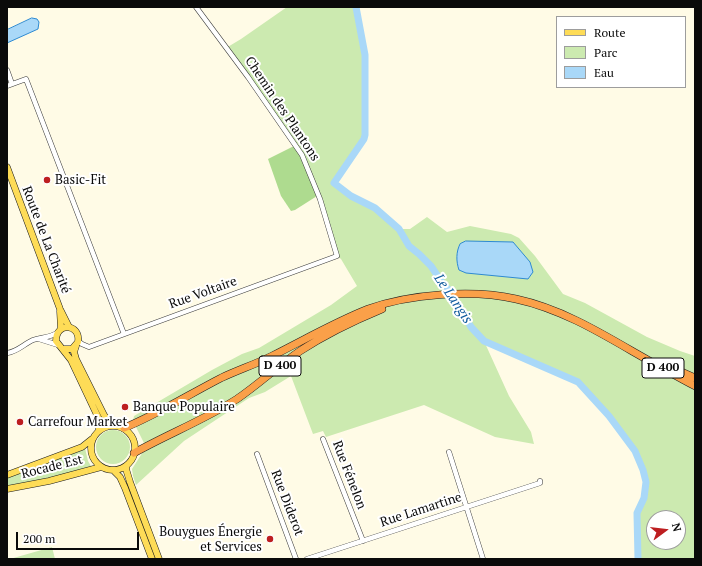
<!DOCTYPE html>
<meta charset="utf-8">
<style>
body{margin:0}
#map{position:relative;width:702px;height:566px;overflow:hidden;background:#fffbe6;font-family:"PT Serif",serif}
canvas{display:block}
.frame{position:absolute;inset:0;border:8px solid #0a0a0a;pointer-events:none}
.legend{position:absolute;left:556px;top:16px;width:130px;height:72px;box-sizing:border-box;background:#fff;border:1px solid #9d9d9d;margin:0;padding:5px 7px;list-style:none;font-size:12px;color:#0a0a0a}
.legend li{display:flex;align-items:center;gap:8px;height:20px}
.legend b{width:20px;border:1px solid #9d9d9d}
.north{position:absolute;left:646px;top:510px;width:40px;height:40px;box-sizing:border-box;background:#fff;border:1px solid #9d9d9d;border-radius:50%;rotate:75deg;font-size:11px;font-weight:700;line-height:16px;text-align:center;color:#0a0a0a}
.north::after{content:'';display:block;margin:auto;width:14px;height:18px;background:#bd1e20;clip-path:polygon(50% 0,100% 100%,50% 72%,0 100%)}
.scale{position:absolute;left:16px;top:532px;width:123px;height:18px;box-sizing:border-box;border:2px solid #0a0a0a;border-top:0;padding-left:5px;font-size:12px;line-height:14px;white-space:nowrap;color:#0a0a0a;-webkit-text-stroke:3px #fff;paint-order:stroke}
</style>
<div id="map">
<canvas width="702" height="566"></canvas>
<div class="frame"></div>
<ul class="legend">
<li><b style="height:5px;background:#fedc57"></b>Route</li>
<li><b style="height:11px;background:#cceab0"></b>Parc</li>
<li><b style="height:11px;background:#a9d8f8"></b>Eau</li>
</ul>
<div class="north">N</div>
<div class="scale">200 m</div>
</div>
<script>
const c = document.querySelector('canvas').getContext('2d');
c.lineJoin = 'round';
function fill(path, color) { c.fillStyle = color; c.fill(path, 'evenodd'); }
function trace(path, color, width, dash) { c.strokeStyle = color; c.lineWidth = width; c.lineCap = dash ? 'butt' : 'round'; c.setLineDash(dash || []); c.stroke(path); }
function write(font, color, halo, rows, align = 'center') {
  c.font = font + ' "PT Serif",serif'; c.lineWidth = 4; c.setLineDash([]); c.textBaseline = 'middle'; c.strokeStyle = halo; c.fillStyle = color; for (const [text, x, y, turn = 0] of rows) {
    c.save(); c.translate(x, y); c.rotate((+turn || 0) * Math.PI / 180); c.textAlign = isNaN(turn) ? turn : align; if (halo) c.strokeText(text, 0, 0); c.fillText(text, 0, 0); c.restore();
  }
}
fill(new Path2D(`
 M287,7H356L365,55V135L364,139L334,182L351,196L375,208L399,229H410L427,217L447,232L470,226L511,234L519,238L535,256L563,294L585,303L647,337L680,351L695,356V559H638L637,513L644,498L646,482L643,470L635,451L626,438L609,416L578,382L484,341L509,396L531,432L534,444L495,437L424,405L326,437L323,431L313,434L291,376L265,392L249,398L184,441L136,485L133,476L132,469L146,447L133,421L134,416L212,370L242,354L259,348L331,305L357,286L341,259L337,256L307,163L226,48L241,39ZM654,518H678V542H654Z
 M96 447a17 17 0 1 1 34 0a17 17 0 1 1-34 0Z
 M85,448L88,461L91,466L58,477L7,487V477Z
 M52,547L55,559H10Z`), '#cceab0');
fill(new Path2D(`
 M294,146L305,164L317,196L295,210L291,211L281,196L268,159Z`), '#aedb8f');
const water = new Path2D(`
 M32,18L37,19L39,22L38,29L7,43V30Z
 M466,241L513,242L530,262L533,272L528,279L466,273L459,270C456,261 456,252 460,244Z`);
fill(water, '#a9d8f8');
trace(water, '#2e8ad2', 1);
trace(new Path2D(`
 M356,7L365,55V135L364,139L334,183L351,196L375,208L399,229L409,246L419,254L431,266L443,284L449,290L471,327L484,341L578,382L609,416L635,451L643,470L646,482L644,498L637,513L638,559`), '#a9d8f8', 7);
const minor = new Path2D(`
 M7,70L12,84
 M7,86L26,79L124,334
 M39,339L58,345
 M78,341L82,344L89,347L337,256L320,199L302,155L248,77L196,7
 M7,353C17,352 24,344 33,340C41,337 49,338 57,333
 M323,439L363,541
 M449,452L483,559
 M257,454L296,559
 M307,559L540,483V481`);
const major = new Path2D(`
 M7,167L60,309L69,327
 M60,311L61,329
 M76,346L74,352L76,359L104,415L107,419L115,425
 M63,349H72L78,342C81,324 56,321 56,341L71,360L98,417L99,429
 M91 448a22 22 0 1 1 44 0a22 22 0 1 1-44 0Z
 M127,465L126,469L130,482L159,559
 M113,470L120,477L125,488L152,559
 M7,475L82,447L92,439
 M7,489L49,481L101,467`);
const highway = new Path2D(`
 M668,366L695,378
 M124,428C158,414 188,395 221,378C238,370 256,364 272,356C304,340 335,322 368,309C409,294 473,289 516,299C558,308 596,330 632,351C653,363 674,375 695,386
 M134,453C168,434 204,420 237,399C259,384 278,366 300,351C326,334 353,321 382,309`);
trace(minor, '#3d3d3d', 5.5);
trace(major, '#1b1b1b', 7);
trace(highway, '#1b1b1b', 8);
trace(minor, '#fff', 4.5);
trace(major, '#fedc57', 6);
trace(highway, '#faa049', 7);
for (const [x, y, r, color] of [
 [47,180,4,"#bd1e20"],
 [125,407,4,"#bd1e20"],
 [20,422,4,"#bd1e20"],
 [270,539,4,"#bd1e20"]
]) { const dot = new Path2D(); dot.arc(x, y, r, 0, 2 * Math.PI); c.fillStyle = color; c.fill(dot); trace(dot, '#fff', 1.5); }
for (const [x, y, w] of [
 [280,366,42],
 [663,368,42]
]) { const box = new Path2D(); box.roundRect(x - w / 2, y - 10, w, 20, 3); c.fillStyle = '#fff'; c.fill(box); trace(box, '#0a0a0a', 1); }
write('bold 12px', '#0a0a0a', null, [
 ["D 400",280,366],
 ["D 400",663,368]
]);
write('13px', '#0a0a0a', '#fff', [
 ["Chemin des Plantons",282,109,56],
 ["Route de La Charité",46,240,69],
 ["Rue Voltaire",203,293,-20],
 ["Rocade Est",52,467,-14],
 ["Rue Fénelon",349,475,69],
 ["Rue Diderot",287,503,69],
 ["Rue Lamartine",421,510,-18]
]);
write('13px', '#0a0a0a', '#fff', [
 ["Basic-Fit",55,180],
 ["Banque Populaire",133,407],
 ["Carrefour Market",28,422],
 ["Bouygues Énergie",262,532,"right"],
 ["et Services",262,547,"right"]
], 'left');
write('italic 14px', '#105b9e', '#fff', [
 ["Le Langis",453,299,56]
]);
</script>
